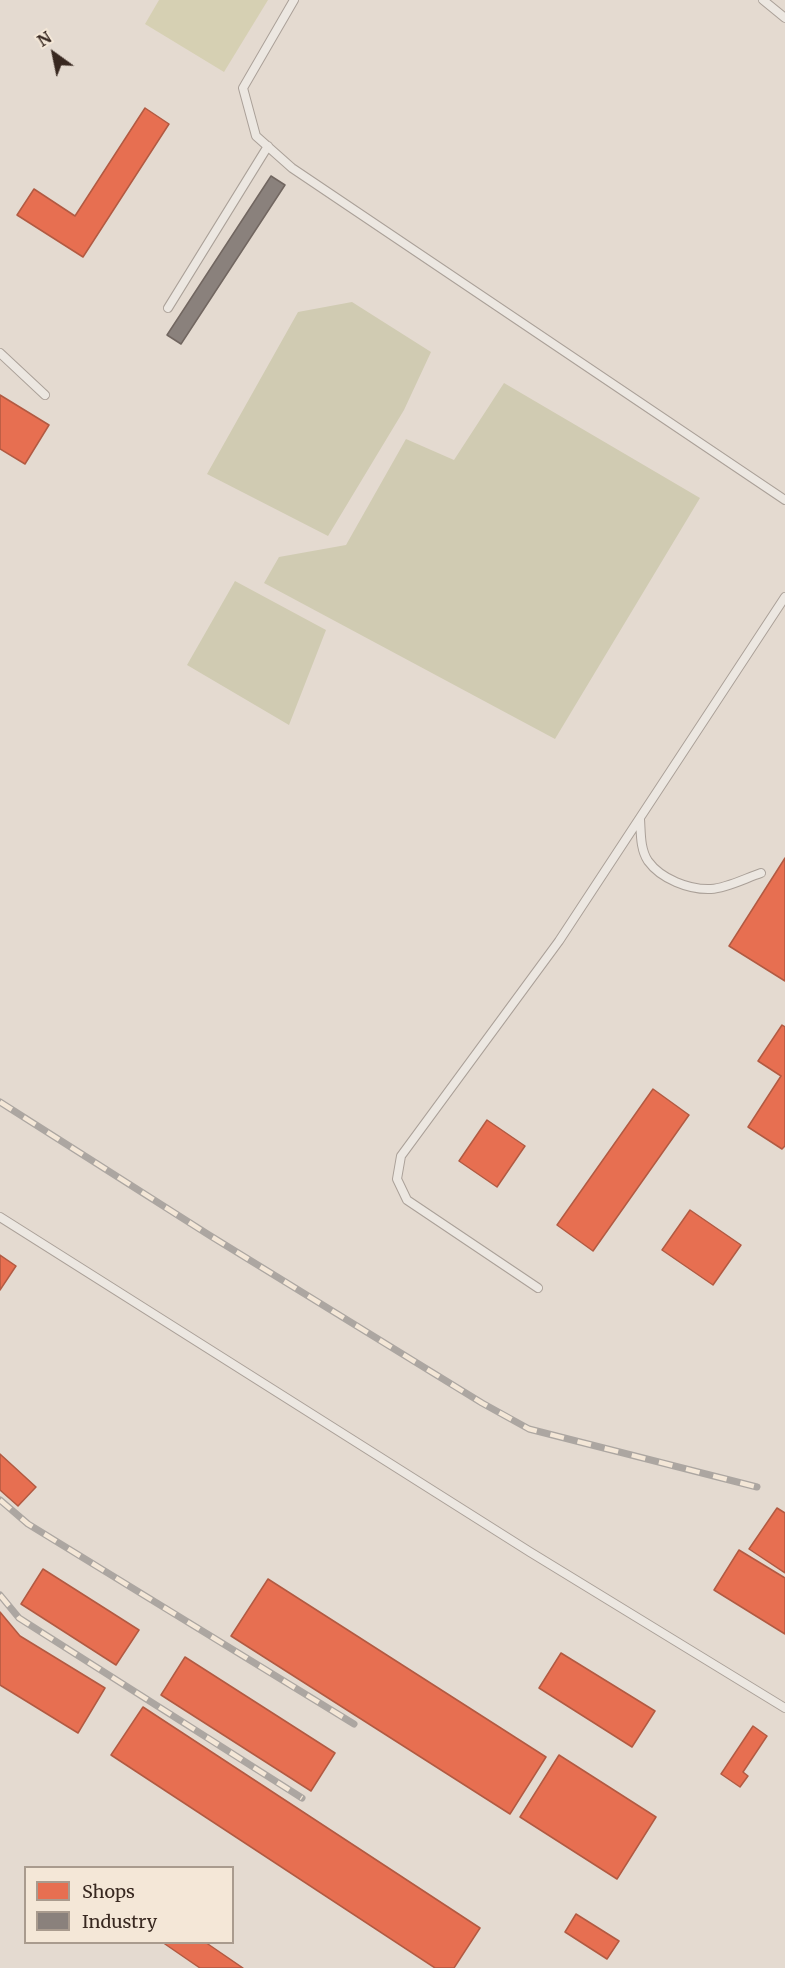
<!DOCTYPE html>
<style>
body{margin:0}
#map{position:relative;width:785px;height:1968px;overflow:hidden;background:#e4dad0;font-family:Merriweather,serif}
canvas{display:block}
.legend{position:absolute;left:24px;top:1866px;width:210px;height:78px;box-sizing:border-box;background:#f4e7d7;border:2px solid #a99b8e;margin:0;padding:8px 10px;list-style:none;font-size:18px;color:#382820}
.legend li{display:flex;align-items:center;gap:12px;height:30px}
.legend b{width:30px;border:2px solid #a99b8e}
.north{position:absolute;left:24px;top:24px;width:60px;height:60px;-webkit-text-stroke:4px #f4e7d7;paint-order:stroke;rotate:327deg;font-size:16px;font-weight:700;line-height:24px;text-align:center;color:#382820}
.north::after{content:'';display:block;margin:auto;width:21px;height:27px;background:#382820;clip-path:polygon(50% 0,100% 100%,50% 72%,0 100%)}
</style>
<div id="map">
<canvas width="785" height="1968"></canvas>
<ul class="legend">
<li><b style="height:16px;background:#e76f51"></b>Shops</li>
<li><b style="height:16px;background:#8a817c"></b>Industry</li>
</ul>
<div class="north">N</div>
</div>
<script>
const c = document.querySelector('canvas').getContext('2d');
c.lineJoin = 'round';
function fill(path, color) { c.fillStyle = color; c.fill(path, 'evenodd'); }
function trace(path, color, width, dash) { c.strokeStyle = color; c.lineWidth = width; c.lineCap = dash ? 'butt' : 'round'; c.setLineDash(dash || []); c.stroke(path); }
fill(new Path2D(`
 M159,0H268L224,72L145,24Z`), '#d6d0b3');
fill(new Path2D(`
 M352,302L431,352L404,410L328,536L207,474L298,312Z
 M504,383L700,498L555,739L264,583L279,557L346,545L406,439L454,460Z
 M235,581L326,630L289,725L187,665Z`), '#d0cbb2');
const shops = new Path2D(`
 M145,108L169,124L83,257L17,215L34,189L75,216Z
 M0,395L49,425L25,464L0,449Z
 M785,858V981L729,946Z
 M782,1025L785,1027V1146L782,1149L748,1127L781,1076L758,1061Z
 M653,1089L689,1115L593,1251L557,1225Z
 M487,1120L525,1146L497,1187L459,1161Z
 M690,1210L741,1245L713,1285L662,1250Z
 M0,1255L16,1266L0,1290Z
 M0,1454L36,1487L18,1506L0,1490Z
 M777,1508L785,1513V1573L749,1549Z
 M739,1550L785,1578V1634L714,1590Z
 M43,1569L139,1630L116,1665L21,1604Z
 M268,1579L546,1757L510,1814L231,1636Z
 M0,1612L20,1636L105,1688L78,1733L0,1685Z
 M561,1653L655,1711L632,1747L539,1688Z
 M185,1657L335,1753L311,1791L161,1695Z
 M143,1707L480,1928L454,1968H435L111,1755Z
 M753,1726L767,1736L743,1772L748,1776L740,1787L721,1774Z
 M559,1755L656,1817L617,1879L520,1817Z
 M576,1914L619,1941L607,1959L565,1932Z
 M162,1942H205L243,1968H200Z`);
fill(shops, '#e76f51');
trace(shops, '#b25a42', 1.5);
const industry = new Path2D(`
 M271,176L285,185L181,344L167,335Z`);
fill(industry, '#8a817c');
trace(industry, '#716660', 1.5);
const lane = new Path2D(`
 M294,0L243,88L256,136L292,168L785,500
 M763,0L785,18
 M168,308L268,146
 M0,353L45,395
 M640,819C641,833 640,849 648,861C661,879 689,890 711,889C727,888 746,878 761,873
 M0,1217L530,1552L785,1708
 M538,1288L407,1200L397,1179L401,1156L559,941L785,597`);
trace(lane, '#aaa098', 10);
trace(lane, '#ece7e1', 8);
const rail = new Path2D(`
 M0,1102L209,1235L482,1403L529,1429L757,1487
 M0,1500L28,1524L354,1724
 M0,1595L19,1618L302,1798`);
trace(rail, '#aca6a1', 7);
trace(rail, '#f4e7d7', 4.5, [14]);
</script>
